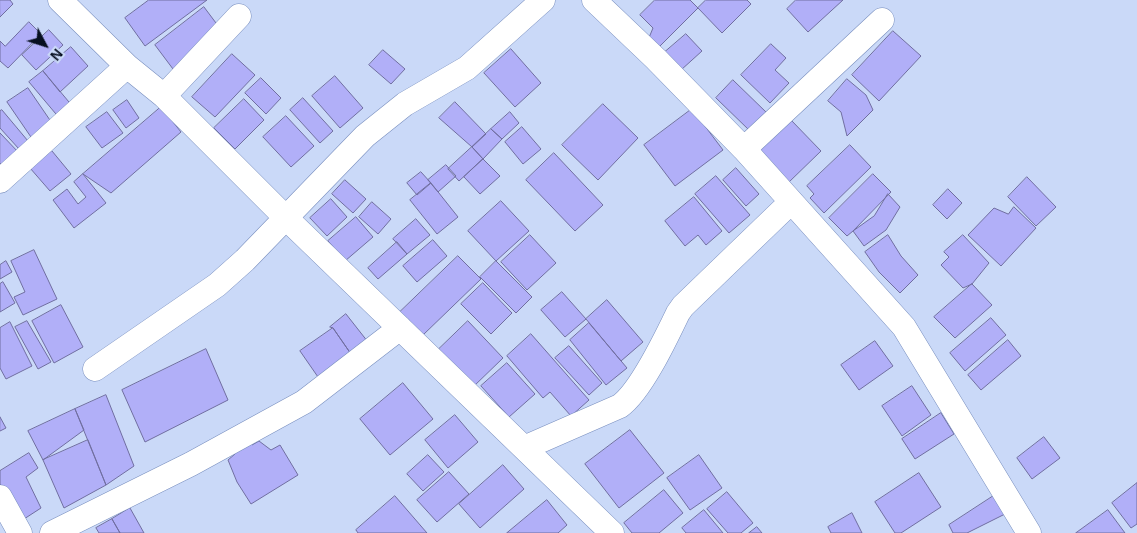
<!DOCTYPE html>
<style>
body{margin:0}
#map{position:relative;width:1137px;height:533px;overflow:hidden;background:#cad9f8;font-family:Arial,sans-serif}
canvas{display:block}
.north{position:absolute;left:20px;top:20px;width:50px;height:50px;-webkit-text-stroke:4px #cad9f8;paint-order:stroke;rotate:130deg;font-size:14px;font-weight:700;line-height:20px;text-align:center;color:#070f20}
.north::after{content:'';display:block;margin:auto;width:18px;height:22px;background:#070f20;clip-path:polygon(50% 0,100% 100%,50% 72%,0 100%)}
</style>
<div id="map">
<canvas width="1137" height="533"></canvas>
<div class="north">N</div>
</div>
<script>
const c = document.querySelector('canvas').getContext('2d');
c.lineJoin = 'round';
function fill(path, color) { c.fillStyle = color; c.fill(path, 'evenodd'); }
function trace(path, color, width, dash) { c.strokeStyle = color; c.lineWidth = width; c.lineCap = dash ? 'butt' : 'round'; c.setLineDash(dash || []); c.stroke(path); }
const building = new Path2D(`
 M0,0H10L13,4L0,17Z
 M149,0H207L145,46L125,18Z
 M655,0H690L698,8L657,49L648,40L653,28L640,15Z
 M706,0H747L751,4L722,33L698,8Z
 M796,0H843L808,32L787,9Z
 M204,7L222,31L173,69L155,45Z
 M29,22L41,34L8,68L0,61V41L5,46Z
 M49,30L63,45L36,70L22,55Z
 M893,31L921,56L879,101L852,75Z
 M686,34L702,51L681,70L665,52Z
 M771,44L786,58L775,70L789,83L770,103L741,75Z
 M71,47L88,66L60,92L43,71Z
 M511,49L541,83L515,107L484,73Z
 M383,50L405,69L391,84L369,65Z
 M232,54L255,75L215,117L192,97Z
 M43,71L74,108L61,120L29,82Z
 M335,76L363,108L340,128L312,96Z
 M261,78L281,98L266,114L245,93Z
 M847,79L866,95L873,110L847,136L841,112L828,101Z
 M733,80L767,113L750,131L716,98Z
 M28,88L54,126L33,140L7,102Z
 M303,98L333,131L320,143L290,110Z
 M244,99L264,120L235,149L214,128Z
 M127,100L139,118L126,128L113,110Z
 M455,102L486,134L472,147L439,118Z
 M603,104L638,138L598,180L562,145Z
 M161,107L181,132L111,193L83,174Z
 M692,109L723,150L675,186L644,145Z
 M2,110L28,141L19,149L0,128V111Z
 M107,112L123,133L102,148L86,127Z
 M510,112L519,123L502,139L491,129Z
 M286,116L314,146L291,167L263,137Z
 M790,119L821,151L788,183L757,151Z
 M522,127L541,149L523,164L505,142Z
 M491,129L502,139L483,159L472,147Z
 M0,133L20,154L5,169L0,163Z
 M850,145L871,167L824,213L810,198L814,194L807,186Z
 M472,147L483,159L459,181L448,169Z
 M52,151L71,174L50,191L30,168Z
 M554,153L603,205L575,231L526,180Z
 M483,159L500,176L480,194L464,177Z
 M446,165L456,176L438,192L428,180Z
 M736,168L759,194L746,206L723,180Z
 M421,172L431,183L417,195L407,183Z
 M83,174L106,203L74,228L53,200L67,189L78,204L86,197L74,182Z
 M873,174L891,192L853,231L847,236L829,218Z
 M716,176L750,215L729,233L695,194Z
 M1027,177L1056,207L1036,226L1008,197Z
 M345,180L366,199L353,213L332,194Z
 M431,183L458,217L437,234L410,200Z
 M948,189L962,203L947,219L933,205Z
 M888,194L900,207L886,230L864,246L853,231L874,216Z
 M694,197L722,231L706,245L698,235L685,246L665,221Z
 M331,199L347,217L327,236L310,218Z
 M501,201L529,231L496,261L468,231Z
 M372,202L391,219L378,234L359,217Z
 M1014,207L1036,228L1001,266L968,235L994,208L1008,214Z
 M356,217L373,237L345,261L328,241Z
 M416,219L430,235L407,254L393,239Z
 M530,235L556,263L527,290L501,262Z
 M888,235L901,256L918,275L900,293L879,272L865,252Z
 M963,235L989,263L972,284L963,288L941,265L949,257L944,252Z
 M433,240L447,256L417,282L403,266Z
 M397,242L407,254L378,279L368,268Z
 M34,250L57,299L23,315L14,297L25,292L11,261Z
 M458,256L481,279L423,335L400,312Z
 M6,261L12,272L0,279V265Z
 M496,261L532,297L516,313L480,277Z
 M3,282L15,303L0,312V284Z
 M483,283L512,313L491,334L461,304Z
 M972,284L992,305L955,338L934,317Z
 M562,292L586,319L565,337L541,310Z
 M607,300L643,342L621,361L586,319Z
 M61,305L83,347L54,363L32,321Z
 M346,314L368,342L351,354L333,328L330,327Z
 M991,318L1006,335L965,371L950,353Z
 M27,321L51,362L38,369L15,327Z
 M468,321L503,358L473,387L438,350Z
 M10,322L32,366L6,379L0,368V328Z
 M589,323L627,368L606,385L570,340Z
 M333,328L351,354L318,377L300,351Z
 M531,334L589,400L571,416L550,392L543,398L507,356Z
 M1008,340L1021,356L981,390L968,375Z
 M875,341L893,366L859,390L841,365Z
 M569,346L602,383L589,395L555,358Z
 M206,349L228,400L145,442L122,390Z
 M507,363L535,394L509,417L481,386Z
 M403,383L433,419L390,455L360,419Z
 M912,386L931,415L902,436L882,406Z
 M106,395L134,466L106,485L75,409Z
 M75,409L84,430L43,460L28,431Z
 M941,413L954,434L915,459L902,439Z
 M455,415L478,442L448,468L425,440Z
 M0,417L6,428L0,431Z
 M630,430L664,473L619,508L585,464Z
 M1044,437L1060,458L1032,479L1017,458Z
 M246,439L252,445L259,441L271,450L280,445L298,475L251,504L237,482L228,460L235,454L234,449Z
 M88,440L106,485L64,508L43,460Z
 M29,453L38,468L26,477L41,508L24,519L0,484V471Z
 M428,455L444,472L423,491L407,474Z
 M699,455L722,488L690,510L667,478Z
 M503,465L524,489L480,528L459,504Z
 M449,472L469,494L437,522L417,500Z
 M919,473L941,507L901,533H895L875,502Z
 M1137,483V524L1131,528L1112,503Z
 M664,490L683,513L659,533H632L624,523Z
 M727,492L753,523L741,533H728L707,509Z
 M995,495L1005,514L967,533H953L949,525Z
 M395,496L427,533H358L356,530Z
 M547,500L567,525L558,533H507Z
 M130,508L144,533H120L112,519Z
 M704,510L723,533H686L682,528Z
 M1108,510L1125,533H1076Z
 M852,513L862,533H831L828,527Z
 M112,519L120,533H99L96,528Z
 M757,527L762,533H749Z`);
fill(building, '#b1aff8');
trace(building, '#706ea0', 1);
const street = new Path2D(`
 M60,0L127,66L164,96L285,217L612,533
 M594,0L656,59L744,149L904,327L1029,533
 M164,96L239,16
 M744,149L882,20
 M0,181L127,66
 M95,369L217,285L245,260L365,136L405,104L467,68L543,0
 M524,448L620,406C641,391 666,338 678,313L683,306L791,202
 M0,497L20,533
 M52,533L191,464L304,402L400,328`);
trace(street, '#788ebe', 25);
trace(street, '#fff', 24);
</script>
